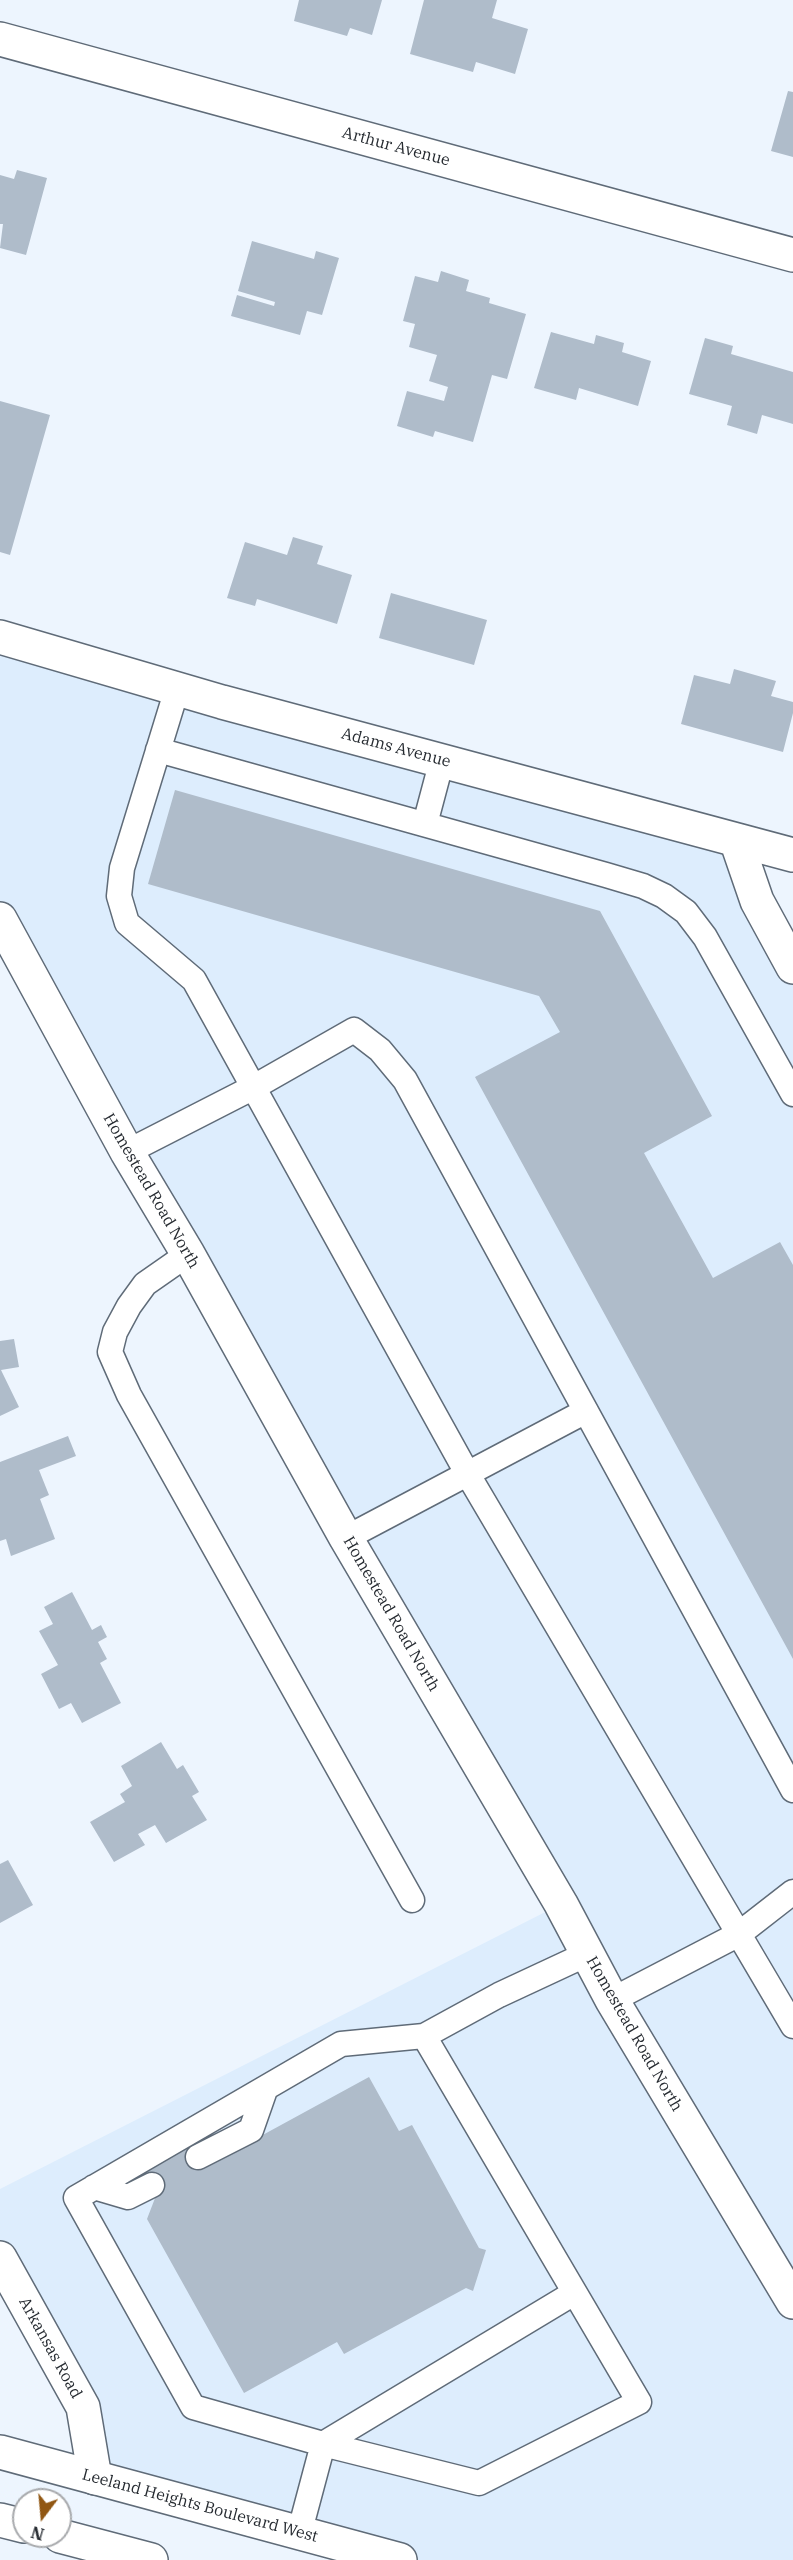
<!DOCTYPE html>
<style>
body{margin:0}
#map{position:relative;width:793px;height:2560px;overflow:hidden;background:#edf5fe;font-family:"IBM Plex Serif",serif}
canvas{display:block}
.north{position:absolute;left:12px;top:2488px;width:60px;height:60px;box-sizing:border-box;background:#fff;border:2px solid #a8aaad;border-radius:50%;rotate:196deg;font-size:16px;font-weight:700;line-height:24px;text-align:center;color:#262b31}
.north::after{content:'';display:block;margin:auto;width:21px;height:27px;background:#915713;clip-path:polygon(50% 0,100% 100%,50% 72%,0 100%)}
</style>
<div id="map">
<canvas width="793" height="2560"></canvas>
<div class="north">N</div>
</div>
<script>
const c = document.querySelector('canvas').getContext('2d');
c.lineJoin = 'round';
function fill(path, color) { c.fillStyle = color; c.fill(path, 'evenodd'); }
function trace(path, color, width, dash) { c.strokeStyle = color; c.lineWidth = width; c.lineCap = dash ? 'butt' : 'round'; c.setLineDash(dash || []); c.stroke(path); }
function write(font, color, halo, rows, align = 'center') {
  c.font = font + ' "IBM Plex Serif",serif'; c.lineWidth = 4.5; c.setLineDash([]); c.textBaseline = 'middle'; c.strokeStyle = halo; c.fillStyle = color; for (const [text, x, y, turn = 0] of rows) {
    c.save(); c.translate(x, y); c.rotate((+turn || 0) * Math.PI / 180); c.textAlign = isNaN(turn) ? turn : align; if (halo) c.strokeText(text, 0, 0); c.fillText(text, 0, 0); c.restore();
  }
}
fill(new Path2D(`
 M0,637L736,840L793,967V2560H400L95,2478L83,2407L0,2258V2189L561,1904L0,919Z`), '#ddedfd');
fill(new Path2D(`
 M299,0H382L372,35L350,28L347,36L294,21Z
 M424,0H497L492,18L528,29L515,74L476,62L473,72L410,54Z
 M788,91L793,92V157L771,151Z
 M17,170L47,178L26,255L0,248L3,224H0V175L14,179Z
 M252,241L314,259L316,251L339,258L322,315L307,311L300,335L231,316L237,295L274,306L275,302L238,291Z
 M441,271L469,280L466,291L490,298L489,303L526,314L507,379L492,375L473,442L435,431L433,437L397,426L407,391L444,401L448,387L429,381L437,355L409,347L415,324L403,321L415,276L438,282Z
 M551,332L594,344L596,335L624,343L622,352L651,361L638,406L579,388L576,400L534,388Z
 M705,338L733,346L731,354L793,372V424L762,415L757,434L727,425L732,406L689,394Z
 M0,401L50,415L10,555L0,552Z
 M293,537L323,546L317,564L352,575L337,624L257,599L255,606L227,598L245,542L287,555Z
 M391,593L487,620L474,665L379,638Z
 M734,669L776,681L771,696L793,702V713L783,752L681,724L694,675L730,684Z
 M175,790L600,911L712,1116L644,1153L713,1278L780,1242L793,1265V1659L475,1077L560,1032L539,996L148,884Z
 M14,1339L19,1367L1,1370L19,1407L0,1416V1341Z
 M68,1436L76,1456L39,1470L49,1495L40,1499L55,1539L11,1556L6,1539L0,1541V1462Z
 M72,1592L92,1630L101,1625L107,1637L98,1642L107,1659L100,1663L121,1703L82,1723L71,1703L59,1709L41,1674L58,1665L39,1631L53,1624L44,1607Z
 M161,1742L177,1769L183,1765L199,1792L192,1796L207,1820L166,1843L155,1825L138,1834L145,1845L114,1862L90,1822L125,1802L120,1794L132,1786L121,1766Z
 M8,1860L33,1905L0,1923V1864Z
 M369,2077L399,2131L412,2125L479,2248L486,2250L473,2291L466,2288L344,2354L337,2342L244,2393L147,2219L157,2193L141,2165L189,2139L204,2167Z`), '#afbcca');
const lane = new Path2D(`
 M177,689L122,868L119,896L127,923L194,980L467,1473L793,2026
 M158,750L606,875L643,886L664,896L686,912L705,937L793,1094
 M425,824L442,760
 M127,1152L254,1087L354,1030L380,1050L405,1080L793,1790
 M188,1254L145,1284L129,1306L115,1332L110,1352L129,1395L412,1900
 M346,1538L586,1411
 M612,2000L739,1934L793,1892
 M424,2036L341,2044L76,2198L193,2407L323,2444L574,2293
 M198,2157L251,2130L265,2090
 M94,2187L128,2197L152,2185
 M299,2534L323,2444L479,2483L639,2402L424,2036L499,1995L587,1954`);
const street = new Path2D(`
 M0,39L793,255
 M0,637L222,702L793,855
 M736,840L757,901L793,967
 M0,2258L83,2407L95,2478`);
const secondary = new Path2D(`
 M0,919L127,1152L188,1254L346,1538L561,1904L612,2000L793,2302
 M0,2452L400,2560
 M0,2520L24,2526
 M60,2536L151,2560`);
trace(lane, '#5f6b78', 27);
trace(street, '#5f6b78', 36);
trace(secondary, '#5f6b78', 36);
trace(lane, '#fff', 24);
trace(street, '#fff', 33);
trace(secondary, '#fff', 33);
write('16px', '#262b31', '#fff', [
 ["Arthur Avenue",396,147,15],
 ["Adams Avenue",396,748,15],
 ["Homestead Road North",151,1191,60],
 ["Homestead Road North",391,1614,60],
 ["Homestead Road North",634,2034,60],
 ["Arkansas Road",50,2348,61],
 ["Leeland Heights Boulevard West",200,2506,15]
]);
</script>
